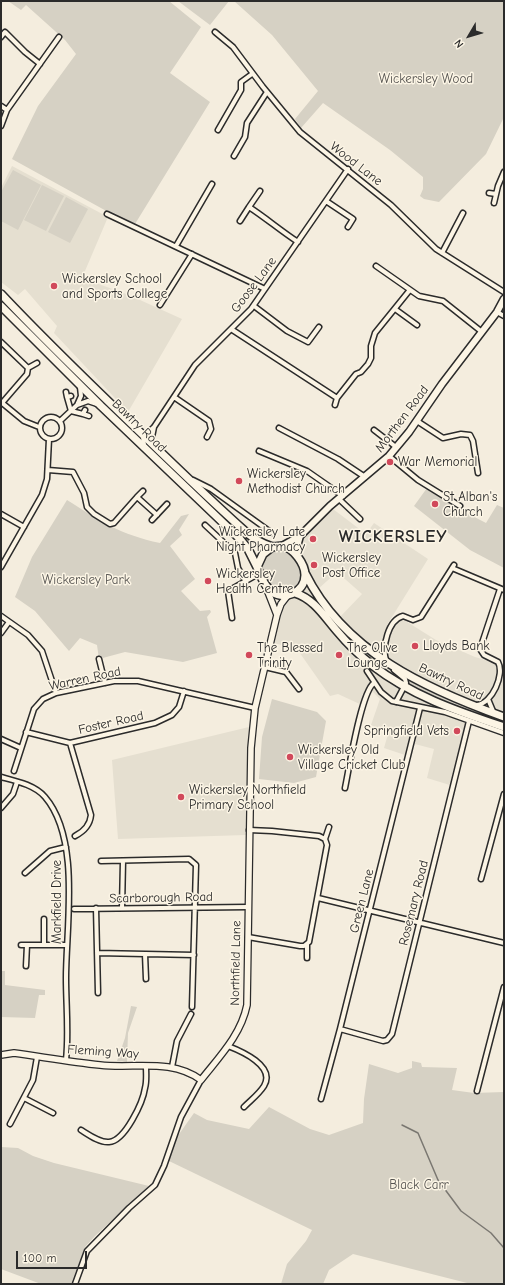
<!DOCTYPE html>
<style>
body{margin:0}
#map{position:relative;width:505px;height:1285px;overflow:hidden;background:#f4edde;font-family:"Comic Neue",sans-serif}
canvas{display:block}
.frame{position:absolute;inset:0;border:2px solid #2b2b2b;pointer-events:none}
.north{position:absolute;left:449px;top:16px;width:40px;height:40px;-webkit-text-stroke:3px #fcf5e5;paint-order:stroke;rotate:232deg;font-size:11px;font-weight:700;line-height:16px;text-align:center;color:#2b2b2b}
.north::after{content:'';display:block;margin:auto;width:14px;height:18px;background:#2b2b2b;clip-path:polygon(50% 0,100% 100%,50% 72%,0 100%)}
.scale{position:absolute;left:16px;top:1251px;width:71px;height:18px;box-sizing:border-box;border:2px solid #2b2b2b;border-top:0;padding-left:5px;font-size:12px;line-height:14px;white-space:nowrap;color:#2b2b2b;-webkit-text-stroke:3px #fcf5e5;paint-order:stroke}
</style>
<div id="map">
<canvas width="505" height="1285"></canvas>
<div class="frame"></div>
<div class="north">N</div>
<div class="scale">100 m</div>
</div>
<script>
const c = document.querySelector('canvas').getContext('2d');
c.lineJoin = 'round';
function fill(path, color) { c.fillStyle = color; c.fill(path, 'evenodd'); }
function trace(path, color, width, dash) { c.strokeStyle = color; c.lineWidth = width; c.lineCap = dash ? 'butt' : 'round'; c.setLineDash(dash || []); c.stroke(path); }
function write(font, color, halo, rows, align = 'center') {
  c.font = font + ' "Comic Neue",sans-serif'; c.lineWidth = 3; c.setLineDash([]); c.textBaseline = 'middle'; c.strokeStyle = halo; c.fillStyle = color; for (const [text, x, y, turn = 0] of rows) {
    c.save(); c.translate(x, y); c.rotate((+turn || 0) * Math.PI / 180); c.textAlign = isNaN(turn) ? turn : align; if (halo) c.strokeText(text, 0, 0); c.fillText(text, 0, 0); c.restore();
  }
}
fill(new Path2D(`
 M12,166L108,217L82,278L129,295L182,319L128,412L54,333L57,326L25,289L18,295L1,282V188Z
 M333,509L366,534L374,523L428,559L387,625L391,628L396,621L404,620L436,640L475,657L493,662L496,665L497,670L495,678L504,680V736L469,721L453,786L427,778L434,749L411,743L408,756L384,748L388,734L371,725L380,699L370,689L364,706L338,694L330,696L297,649L274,643L284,604L304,587L300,553L301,538L320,519L321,520ZM337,572L362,594L339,618L317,590Z
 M249,727L246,835L118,839L112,760Z`), '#e5dfd0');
fill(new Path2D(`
 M8,1H169L201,27L170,73L210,102L135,224L110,213L12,159L38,106L76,54L65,40L26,5L21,10Z
 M178,1H229L210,25Z
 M234,1H504V117L486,154L439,202L424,199L420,196L423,189V177L390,150L323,103L301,128L295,119L318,91L272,35Z
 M13,170L41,185L18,230L1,221V192Z
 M42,185L64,196L46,231L24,220Z
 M66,197L88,209L70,243L48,232Z
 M427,488L459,509L486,523L497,505L504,508V568L470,550L414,506Z
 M67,500C100,521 121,535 160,543L181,516L189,514L179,530L182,535L170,546L195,579L181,591L200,611L210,610L211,612L207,617L217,653L183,662L125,652L99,659L97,645L80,638L69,651L35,611L15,597L32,557Z
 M280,549C294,553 309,576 295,588C272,608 243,554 280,549Z
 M407,680L449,701L504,721V725L450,706L408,685Z
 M272,699L317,712L326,721L316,777L294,783L259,779L262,737Z
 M1,971H5V985L45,990V995H39L35,1018L1,1017Z
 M131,1006L137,1007L128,1033L127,1062L117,1061L125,1038Z
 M412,1061L421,1063L422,1067L457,1068L452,1090L474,1093L504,1092V1284H471L353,1254L329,1270L323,1284H281L287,1264L306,1241L312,1230L169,1161L177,1137L194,1113L207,1120L249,1129L269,1107L310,1129L329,1135L363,1123L364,1099L369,1064L398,1073L412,1068Z
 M1,1147L18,1148L33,1156L54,1163L149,1186L95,1236L85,1247L71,1284H41L1,1269Z`), '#d6d1c4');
trace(new Path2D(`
 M402,1125L418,1133L438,1180L461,1211L491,1233L504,1248`), '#7a7771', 1.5);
const minor = new Path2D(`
 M215,32L233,47L263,87L300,132L391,205L436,249L504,292
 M1,37L5,32L25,52L40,64
 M1,106L7,110
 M1,126L7,110L59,37
 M218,130L241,90V82L252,74
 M234,156L245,137L247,123L267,92
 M260,191L249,207C266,218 281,231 298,242
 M489,193L496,194
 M326,201L353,219L348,227
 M494,203L498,186L504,172
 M107,214L265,289
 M240,221L249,207
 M176,246L212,184
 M442,253L463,213
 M376,266L419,296L443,301L482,332
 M160,305L192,254
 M254,306L287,331L308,342L319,327
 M395,309L417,325
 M497,312L504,316
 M231,329L337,398
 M1,342L28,368
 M80,387L81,396L77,405L88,401L97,404
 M66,392L67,397L71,396
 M67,397L71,411L83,414
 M174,397L209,421L211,429L207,437
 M1,402L24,421L39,427
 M2,403L27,374L28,368L37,363
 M335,405L337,398L352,379L356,374L361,372L368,364L371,358V346L375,333L409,291
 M85,410L83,414L89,416
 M40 428a11 11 0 1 1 22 0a11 11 0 1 1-22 0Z
 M60,421L77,405
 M417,421L443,438L461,434L470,435L473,441L478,473
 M279,428L338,459L365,477
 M374,430L396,447
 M151,442L154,427
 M144,445L143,437L154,427L195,365L251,309L348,169
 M259,451L307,471L343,496
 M389,456L418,480L460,506
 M48,470L73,472L84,493L87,507L94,514L110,524L114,523L137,497L157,515
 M193,480L211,489L272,533
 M137,497L143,491
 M339,499L360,519
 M1,514L24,527
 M152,520L167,504
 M205,525L235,553L238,568L245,580
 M1,567L42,495L47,479L49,439
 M452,568L504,590
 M1,616L28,635L42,651L56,693
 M232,618L228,591L260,573
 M1,633L9,622
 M99,659L105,683
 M386,660C382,647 388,620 403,616L413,620L421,617L454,565
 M265,667L286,672L299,689
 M394,670L405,679L406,683L396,702
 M367,671L381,692L392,701L445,712L504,733
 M488,699L493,711
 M477,705C492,704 505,674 498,662L484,655L480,649L500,589
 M26,732L70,743L155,723L172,715L179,707L184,691
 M1,739L21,748
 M70,743L91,815C90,825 83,832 75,836
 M14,771L34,709L43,699L56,693L114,681H138L255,708
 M1,777C16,781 35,785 45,797C81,839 66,926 66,978C66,1005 69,1033 66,1060
 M345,788C349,769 361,692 374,683
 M1,808L13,794L17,782
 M325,839L329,827
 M101,861L189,859L196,865L192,1007
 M25,873L50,851L66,847
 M481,879L504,794
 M318,898L504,943
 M96,908L98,993
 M122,908L123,861
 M74,909L248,907
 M248,937L300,946H304L309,942L327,845L325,839L319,836L272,831L249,830
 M21,945H67
 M44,945V919
 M97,953L194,955
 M145,954L146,979
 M307,958V944
 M26,966L27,945
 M340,1029L383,1041L387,1040L392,1034L469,721
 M228,1046C241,1051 276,1066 264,1086C259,1094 251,1100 244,1107
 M172,1067L177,1041L191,1014
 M477,1091L504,987
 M24,1098L53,1113
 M321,1099L340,1029L420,708
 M10,1124L33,1080L37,1057
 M81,1130C89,1135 100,1143 109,1142C125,1141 143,1102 145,1088C147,1081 146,1073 146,1066
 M75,1284L87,1251L129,1208L155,1185L164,1166L181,1117L201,1080`);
const tertiary = new Path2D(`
 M266,587L277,615
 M1,1055L14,1053C43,1057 71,1062 100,1065C134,1069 171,1058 201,1080C219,1057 241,1035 247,1005L251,748L255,708L277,615L281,604L288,595`);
const secondary = new Path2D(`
 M282,546L300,536L330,506L389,456L409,432L442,384L497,312L504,299
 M297,556L298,543L300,536`);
const primary = new Path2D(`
 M1,294C47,343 95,389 143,435C177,468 211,501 247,533C254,539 261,543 270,546C274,548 278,546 282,546C293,547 305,564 305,575C305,593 282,602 270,590C263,584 260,574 257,567L263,554L272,547
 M1,306L101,406L239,538L248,549L257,567
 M305,573C344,652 426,689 504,717
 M295,593C314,599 324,616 337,631C347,643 359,655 372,665C412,696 457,711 504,727`);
trace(minor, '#2b2b2b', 7);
trace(tertiary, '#2b2b2b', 8);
trace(secondary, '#2b2b2b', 9);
trace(primary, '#2b2b2b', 10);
trace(minor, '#fcf5e5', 4);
trace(tertiary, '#fcf5e5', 5.5);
trace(secondary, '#fcf5e5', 6);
trace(primary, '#fcf5e5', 7);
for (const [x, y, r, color] of [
 [54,286,4,"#d1495b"],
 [390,462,4,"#d1495b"],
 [239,481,4,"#d1495b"],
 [435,504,4,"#d1495b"],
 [313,539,4,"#d1495b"],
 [314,565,4,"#d1495b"],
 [208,581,4,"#d1495b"],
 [415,646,4,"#d1495b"],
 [249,655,4,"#d1495b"],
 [339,655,4,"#d1495b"],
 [457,731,4,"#d1495b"],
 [290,757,4,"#d1495b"],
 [181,797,4,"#d1495b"]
]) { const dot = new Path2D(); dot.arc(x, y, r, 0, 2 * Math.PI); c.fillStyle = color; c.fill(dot); trace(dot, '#fcf5e5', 1.5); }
write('13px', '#565451', '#fcf5e5', [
 ["Wickersley Wood",426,79],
 ["Wickersley Park",86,580],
 ["Black Carr",419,1185]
]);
write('13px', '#2b2b2b', '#fcf5e5', [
 ["Wood Lane",356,164,38],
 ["Goose Lane",254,285,-53],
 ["Morthen Road",402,419,-53],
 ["Bawtry Road",139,426,44],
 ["Warren Road",85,679,-12],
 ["Bawtry Road",451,682,25],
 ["Foster Road",111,723,-13],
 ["Scarborough Road",161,898,-1],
 ["Green Lane",362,901,-76],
 ["Markfield Drive",57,902,-90],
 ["Rosemary Road",414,903,-76],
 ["Northfield Lane",236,963,-89],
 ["Fleming Way",103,1052,4]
]);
write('13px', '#2b2b2b', '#fcf5e5', [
 ["Wickersley School",62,279],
 ["and Sports College",62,294],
 ["War Memorial",398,462],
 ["Wickersley",247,474],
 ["Methodist Church",247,489],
 ["St Alban's",443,497],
 ["Church",443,512],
 ["Wickersley Late",305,532,"right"],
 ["Night Pharmacy",305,547,"right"],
 ["Wickersley",322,558],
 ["Post Office",322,573],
 ["Wickersley",216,574],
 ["Health Centre",216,589],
 ["Lloyds Bank",423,646],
 ["The Blessed",257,648],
 ["Trinity",257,663],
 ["The Olive",347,648],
 ["Lounge",347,663],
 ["Springfield Vets",449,731,"right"],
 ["Wickersley Old",298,750],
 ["Village Cricket Club",298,765],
 ["Wickersley Northfield",189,790],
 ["Primary School",189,805]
], 'left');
c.letterSpacing = '1px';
write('bold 17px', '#2b2b2b', '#fcf5e5', [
 ["WICKERSLEY",393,537]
]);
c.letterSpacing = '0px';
</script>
